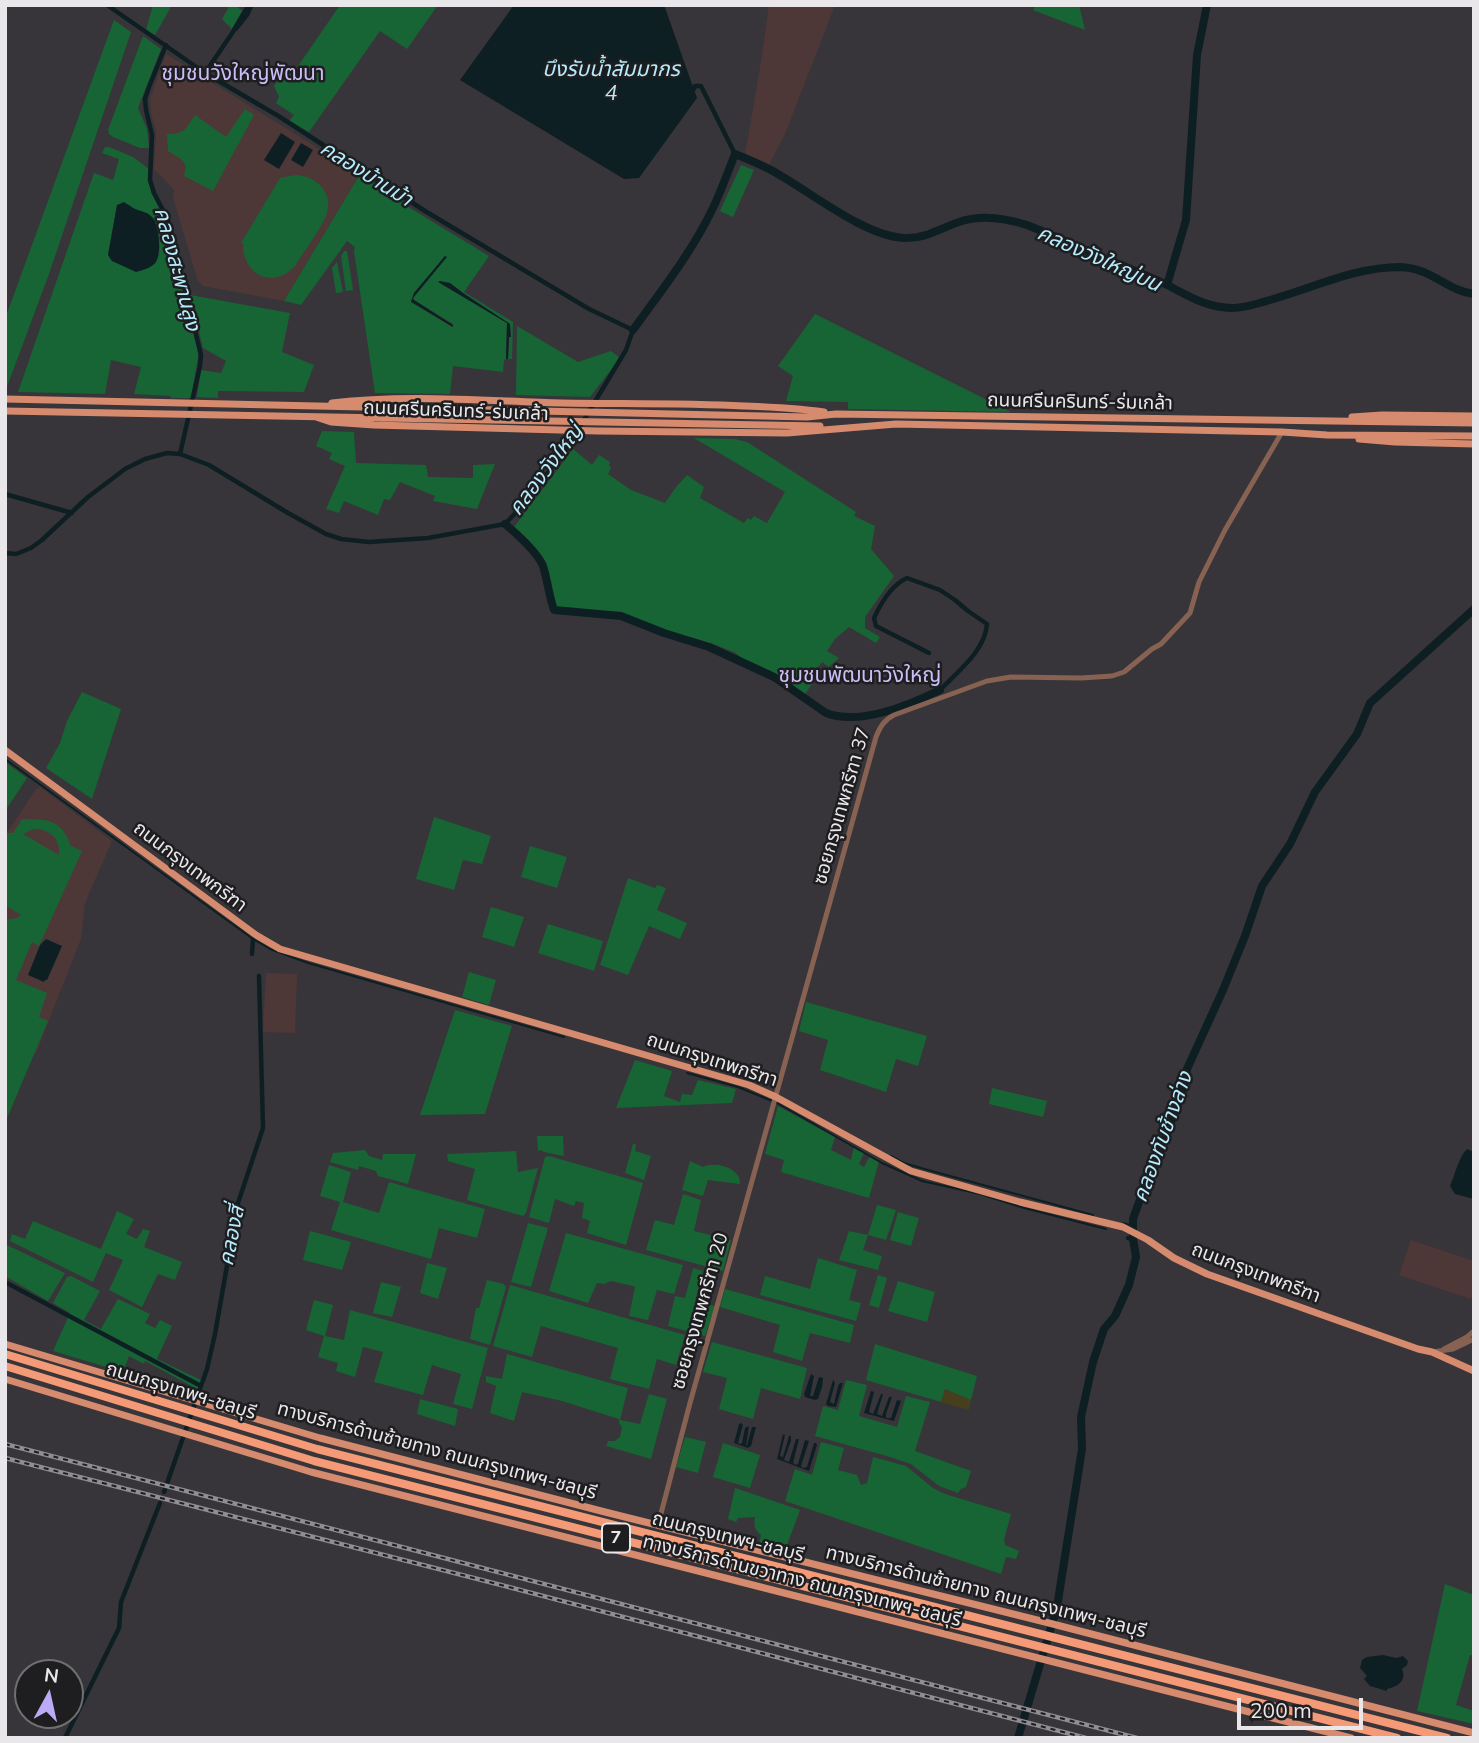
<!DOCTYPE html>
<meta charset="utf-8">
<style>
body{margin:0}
#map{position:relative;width:1479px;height:1743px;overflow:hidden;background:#373539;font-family:Mulish,sans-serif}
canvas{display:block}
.frame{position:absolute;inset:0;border:7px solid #e9e7ea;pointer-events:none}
.north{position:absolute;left:14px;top:1659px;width:70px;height:70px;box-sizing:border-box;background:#1e1d1f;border:2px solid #6f6e70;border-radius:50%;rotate:8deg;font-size:19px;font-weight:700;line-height:28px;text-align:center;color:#e9e7ea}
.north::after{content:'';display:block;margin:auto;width:24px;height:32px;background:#bcaaf5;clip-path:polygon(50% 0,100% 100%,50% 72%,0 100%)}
.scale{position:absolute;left:1237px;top:1698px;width:126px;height:32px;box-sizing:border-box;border:4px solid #e9e7ea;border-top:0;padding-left:9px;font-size:21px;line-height:24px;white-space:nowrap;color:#e9e7ea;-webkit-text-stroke:5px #1e1d1f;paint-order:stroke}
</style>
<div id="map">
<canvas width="1479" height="1743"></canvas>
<div class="frame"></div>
<div class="north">N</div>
<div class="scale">200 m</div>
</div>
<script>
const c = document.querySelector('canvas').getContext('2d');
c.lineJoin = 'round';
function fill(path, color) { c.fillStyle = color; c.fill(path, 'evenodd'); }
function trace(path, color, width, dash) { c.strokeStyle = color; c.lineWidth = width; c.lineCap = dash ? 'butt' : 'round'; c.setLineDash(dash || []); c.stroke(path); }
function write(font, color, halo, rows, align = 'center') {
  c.font = font + ' Mulish,"Noto Sans Thai",sans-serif'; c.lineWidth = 5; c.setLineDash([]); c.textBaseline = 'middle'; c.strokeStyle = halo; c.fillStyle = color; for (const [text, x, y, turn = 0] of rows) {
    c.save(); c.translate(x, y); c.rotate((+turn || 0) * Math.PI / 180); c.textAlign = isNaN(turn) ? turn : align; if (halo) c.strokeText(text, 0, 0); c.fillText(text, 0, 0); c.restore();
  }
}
fill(new Path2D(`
 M769,5H835L785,134L768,167L745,155L761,62Z
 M166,54L360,174L284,301L203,286L198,281L173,198L174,190L162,177L154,170L156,132L151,113L150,99Z
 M40,787L112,841L85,903L81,939L36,1053L5,1040V836L36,789Z
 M266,973L297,974L295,1033L263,1032Z
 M1411,1240L1474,1261V1290L1471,1299L1399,1275Z`), '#4d3837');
fill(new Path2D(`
 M153,5H172L155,35L146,30Z
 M230,5H236L242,11L232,29L222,19Z
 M340,5H438L407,49L380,31L309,132L289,121L294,115L276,103L279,97L274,86L286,67L294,72Z
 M1036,5H1079L1085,30L1033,10Z
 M114,20L131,32L49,274L5,392V319Z
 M143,36L161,49L138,108L147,129L149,148H140L113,137L109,134L108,130Z
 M245,109L254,115L213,191L184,176L186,166L181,159L168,151L167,134C185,134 185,130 195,115L226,137Z
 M105,147H109L133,157L149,169L151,192L166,221L177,270L197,344L198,357L191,398H171V396L134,394L141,367L111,360L105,394L18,392L94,173L113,180L119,159L102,153ZM117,205H130L134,209L129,267L112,261L108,255Z
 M741,165L754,170L733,217L720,211Z
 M360,174L387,194L489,256L464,292L513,322L512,359H508L510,324L463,293L450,283L439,282L507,323L506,359L504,360L503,372L453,366L450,394L375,393L354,251L355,247L347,241L301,305L284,301ZM445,256L446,257L413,298L414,300L453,324L452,327L411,301L414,293Z
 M296,175C316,176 333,192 327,213C323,226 303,253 295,266C273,290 243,275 243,244L241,243L280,178Z
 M344,251H347L353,290L346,291L341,256Z
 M337,262L343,292L336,293L332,268Z
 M190,295L290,313L282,352L314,365L304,392L218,391V398L197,397L201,370L221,373L226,361L203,348Z
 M815,314L1011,412L848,409V402L786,401L793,376L778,366Z
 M517,326L578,362L611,351L620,358L590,397L516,395Z
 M322,431L354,432L356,463L426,465L428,477L473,478V465L495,464L477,509L433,501L435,496L400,482L390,500L384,499L378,515L344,501L339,513L326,509L345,466L329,459L332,453L316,446Z
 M694,438L735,439L747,442L856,512L854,516L875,526L871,549L894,576L865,617V628L880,637L876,643L849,627L835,639L827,651L839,658L829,667L822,662L816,670L810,667L803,675L812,684L805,694L744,660L736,653L716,645L694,638L682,637L617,613L555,607L544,562L528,540L514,527L573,449L592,465L599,455L610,462L609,465L611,468L608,474L631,490L665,503L676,487L687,475L704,487L700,498L744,523L748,518L751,520L754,516L767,523L785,492Z
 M82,692L121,709L92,799L46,768L60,743L67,721Z
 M5,762L27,778L5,811Z
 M434,817L491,836L482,864L463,860L454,890L416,879Z
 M22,819C49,820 60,818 71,846L82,851L39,946L32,942L16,980L47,993L39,1017L48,1021L5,1123V920L17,918L21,915L5,905V836L7,833H13ZM33,829C49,828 61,839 59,855L23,834Z
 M530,846L567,857L557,888L521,877Z
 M628,878L655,888L657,885L666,888L657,910L687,923L680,939L649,926L628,975L600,965Z
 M491,907L524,917L514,947L482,937Z
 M548,924L603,941L594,971L538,953Z
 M469,972L496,980L489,1005L462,997Z
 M806,1002L927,1036L918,1066L896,1059L886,1092L820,1070L828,1040L799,1031Z
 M455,1010L512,1026L485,1114L420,1115Z
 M635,1060L672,1071L664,1096L680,1102L682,1094L692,1095L698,1080L736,1089L732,1103L616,1108Z
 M992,1088L1047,1101L1043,1117L989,1104Z
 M778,1106L835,1137L831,1150L851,1160L854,1146L864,1153L859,1164L864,1167L870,1156L879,1161L869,1198L781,1172L784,1160L765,1154Z
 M537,1136H563L564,1156L544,1152L541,1150L538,1151Z
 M633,1144H636L635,1151L651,1156L644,1180L625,1173Z
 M365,1150L369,1156L382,1160L383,1154H416L408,1184L378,1176L376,1171L359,1166L358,1170L330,1162L333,1153Z
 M516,1151L518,1172L538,1168L526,1213L523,1216L467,1200L475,1169L448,1161L447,1154Z
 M549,1156L643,1183L626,1245L587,1233L590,1221L582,1218L584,1203L576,1201L574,1206L555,1199L549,1223L529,1217L545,1157Z
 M690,1161L703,1167C715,1161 741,1168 740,1184L708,1180L703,1196L682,1190Z
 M329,1165L351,1172L343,1202L379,1213L389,1182L485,1209L477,1238L439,1228L431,1259L331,1230L340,1202L320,1196Z
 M683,1194L701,1200L694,1231L731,1240L723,1271L646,1250L655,1220L674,1225Z
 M877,1205L896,1210L886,1240L868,1235L863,1250L882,1256L878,1270L839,1260L849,1231L868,1235Z
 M117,1211L134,1219L126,1234L137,1239L143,1229L150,1231L144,1247L182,1262L175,1280L158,1274L142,1307L109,1290L123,1260L106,1253L93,1282L10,1241L12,1234L25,1239L33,1221L101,1249Z
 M898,1212L919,1218L911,1246L890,1240Z
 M528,1223L548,1228L531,1287L511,1282Z
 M310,1231L351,1242L342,1270L303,1260Z
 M566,1233L683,1265L674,1294L657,1290L648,1320L629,1316L635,1287L633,1286L611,1281L604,1284L597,1283L588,1303L549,1291Z
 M5,1244L65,1273L48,1301L5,1276Z
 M818,1258L857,1270L849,1300L861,1303L856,1321L760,1295L765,1276L810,1289Z
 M427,1263L447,1268L438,1299L420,1293Z
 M693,1268L703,1271L695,1301L715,1306L705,1336L668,1326L675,1296L685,1298Z
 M878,1275L887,1278L879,1308L869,1305Z
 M71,1276L100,1291L84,1320L101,1329L118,1299L150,1314L145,1323L155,1328L160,1320L172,1326L157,1359L205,1382L200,1398L194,1396L195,1388L145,1361L144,1364L129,1356L123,1372L53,1351L70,1313L53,1303L67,1277Z
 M487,1280L504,1284L506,1287L490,1345L470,1339L476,1308H479Z
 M898,1281L935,1292L927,1322L888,1311Z
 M381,1282L401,1287L392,1317L373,1313Z
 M510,1285L685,1335L676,1365L657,1359L649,1389L610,1379L618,1348L541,1326L532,1357L493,1346Z
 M725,1289L854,1325L850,1343L810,1333L802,1361L773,1352L780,1325L720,1307Z
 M314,1300L333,1305L325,1336L344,1340L350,1310L488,1348L472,1409L453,1404L461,1374L432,1365L423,1395L374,1382L383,1352L363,1347L355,1377L336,1371L338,1363L318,1357L324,1336L306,1330Z
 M712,1342L807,1368L800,1399L761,1388L753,1419L719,1409L727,1378L703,1372Z
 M875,1344L977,1376L971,1400L945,1390L941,1402L866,1380Z
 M507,1354L628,1388L620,1420L640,1424L649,1394L667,1399L651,1459L606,1446L608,1441H615L620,1437L622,1427L619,1423V1419L562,1401L522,1392L514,1421L490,1413L496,1386L486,1382V1376L502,1379Z
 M846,1380L867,1385L859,1416L897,1427L906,1396L930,1402L915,1451L971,1471L966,1487L961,1489L958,1493L939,1486L911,1464L890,1457L815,1436L823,1406L838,1410Z
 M420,1399L458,1409L455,1426L417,1414Z
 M685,1437L706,1442L698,1473L676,1467Z
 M821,1442L844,1448L838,1470L857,1475L861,1485L867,1483L873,1457L906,1466L933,1488L945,1494L1011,1514L1004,1540L1005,1545L1019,1551L1016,1559L1006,1557L1001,1574L785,1501L795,1469L812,1475Z
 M723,1443L760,1455L750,1488L713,1477Z
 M735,1488L800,1510L787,1545L772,1541L770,1549L759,1545L761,1535C754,1530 754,1525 755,1517L738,1518L736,1522L728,1519Z
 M1445,1584L1474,1595V1656L1470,1655L1456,1705L1474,1711V1724L1417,1711Z`), '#176534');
fill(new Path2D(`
 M945,1389L971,1400L969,1410L941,1402Z`), '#463e1d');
fill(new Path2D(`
 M246,5H254L249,16L237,31L232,29Z
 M514,5H664L697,98L639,178L624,179L460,80Z
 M281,133L295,142L279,169L264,160Z
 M301,143L313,150L303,167L291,160Z
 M124,202C127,204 130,206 133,208C141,212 147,211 153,218C159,226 162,253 156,262C152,268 143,270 136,272L112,261L108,255L117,205Z
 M445,256L447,257L413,298L414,300L453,325V327L411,302L414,293Z
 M440,281L450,283L463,293L510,324L511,337H509L508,359H506L507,323L438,282Z
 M46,939L62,946L47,980H45L44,982L28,975L40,945Z
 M1467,1149L1474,1152V1199L1455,1194L1450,1186C1455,1175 1459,1156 1467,1149Z
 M811,1374L814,1376L810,1396H813L819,1377L823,1378L822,1387L818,1399L815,1400L805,1397L804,1394Z
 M833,1380L835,1383L830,1402L834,1404L838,1386L840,1383H843L836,1407L828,1406L826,1404Z
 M871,1391L874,1392L869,1412L873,1414L881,1394H883L877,1414L882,1416L889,1397H892L886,1414V1418H891L897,1400L901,1401L894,1421L864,1413Z
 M741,1423L743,1425L738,1443L740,1444L742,1443L745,1428L749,1426L746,1446L747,1445L752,1427H756L751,1446L748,1448L734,1443L739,1424Z
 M783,1434L785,1435L780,1456L783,1457L789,1436H791V1441L784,1460L789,1462L796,1439H799L793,1463L796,1465L798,1464L805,1440L809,1441L801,1466L803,1468L807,1467L814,1443H816L817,1445L809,1471L777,1459Z
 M1383,1655L1396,1658L1403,1656L1408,1661L1407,1665L1402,1669C1407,1680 1398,1687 1387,1689V1691L1370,1686L1364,1679L1367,1676L1360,1668L1362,1660L1367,1657Z`), '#0e1f24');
trace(new Path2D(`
 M5,759L253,939L270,949L308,963L564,1037
 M687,1073L738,1087L772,1101
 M777,1103L882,1163L922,1181L980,1194L1024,1208L1106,1229
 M891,1156L904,1163L928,1170L1093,1215
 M1123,1223L1133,1226`), '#0e1f24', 2);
trace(new Path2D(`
 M166,45L149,87L145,99L146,110L152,135L150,180L154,193L168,220L201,355L200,366L180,454
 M205,73L237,26
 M694,89L695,86H701L735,154
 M5,494L72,513
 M5,553L16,554L31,548L42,540L88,497L125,469L145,459L167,453L180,454L209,465L288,513L326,534L341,539L369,542L428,538L505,524L528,500L573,438L626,350L633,330L589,309L425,211L280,117L205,73L107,5
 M929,653L876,626L874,618C881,603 891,585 907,578L940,590L955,600L968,611L987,624C985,651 958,671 940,690
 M252,954L253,939
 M1128,1238L1133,1239
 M5,1282L201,1386
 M164,1492L207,1369L215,1334L238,1203L263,1128L259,976
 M65,1738L119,1628L121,1602L160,1503`), '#0e1f24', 4.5);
trace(new Path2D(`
 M1167,285L1186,220L1197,55L1207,5
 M633,330C661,291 692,252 713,208C721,191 728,172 735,154C750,160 765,166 778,174C813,194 865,236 904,238C925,239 941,228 959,222C981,214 1005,218 1027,225C1045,232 1063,240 1080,248C1108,260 1136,271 1163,283C1186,294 1205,308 1232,308C1245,308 1260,303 1273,299C1315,287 1356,267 1400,267C1432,268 1447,291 1474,294
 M505,524C516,533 538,553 543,566C547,578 549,596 554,610L621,616L664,633L709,647L774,677L826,713C860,726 909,705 940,690
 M1018,1738L1057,1607L1082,1449L1081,1417L1093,1362L1104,1329L1115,1316L1129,1285L1136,1257L1133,1239V1219L1143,1191L1148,1186L1183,1090L1187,1069L1223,990L1245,936L1262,886L1290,844L1315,792L1357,734L1370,703L1474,609`), '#0e1f24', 8);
trace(new Path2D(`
 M1444,1349L1467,1337L1474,1331
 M1432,1352L1453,1349L1474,1339
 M658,1525L690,1403L876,737C880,727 884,720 894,715L987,681L1011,677L1081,678L1112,676L1124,672L1152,649L1161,644L1190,613L1199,582L1225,530L1282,432`), '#876253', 5);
trace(new Path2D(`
 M5,399L807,417L836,414L1474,423
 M332,403C407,394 486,401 562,403C622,404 683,403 744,406C770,407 797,408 824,412
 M5,411L820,426
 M316,417L331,422L374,425L597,431L787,433L896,424L1282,432L1327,435L1474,436
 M1352,417L1382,415L1474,416
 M1359,439L1395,442L1474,444
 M5,750L256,935L280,949L749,1085L776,1097L911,1171L1020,1202L1123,1227L1148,1240L1174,1258L1207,1274L1418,1349L1432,1352L1474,1371
 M5,1344L320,1438L605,1512L1045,1622L1474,1733
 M5,1379L311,1472L1351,1738`), '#d68a6e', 7);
trace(new Path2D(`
 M5,1354L317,1449L1447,1738
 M5,1366L314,1461L1397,1738`), '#f59a77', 8);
const rail = new Path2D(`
 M5,1444L1137,1738
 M5,1458L501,1585L1086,1738`);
trace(rail, '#8f8d91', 4.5);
trace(rail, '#1e1d1f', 2, [5]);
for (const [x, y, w] of [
 [616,1538,28]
]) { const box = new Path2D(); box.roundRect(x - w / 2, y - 14.5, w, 29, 5); c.fillStyle = '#1e1d1f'; c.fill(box); trace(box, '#e9e7ea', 2); }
write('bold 18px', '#e9e7ea', null, [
 ["7",616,1538]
]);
write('19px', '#e9e7ea', '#1e1d1f', [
 ["ถนนศรีนครินทร์-ร่มเกล้า",1080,402,1],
 ["ถนนศรีนครินทร์-ร่มเกล้า",456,411,2],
 ["ซอยกรุงเทพกรีฑา 37",842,806,-74],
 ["ถนนกรุงเทพกรีฑา",190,867,37],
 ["ถนนกรุงเทพกรีฑา",712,1060,18],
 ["ถนนกรุงเทพกรีฑา",1256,1273,21],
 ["ซอยกรุงเทพกรีฑา 20",700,1311,-74],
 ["ถนนกรุงเทพฯ-ชลบุรี",181,1391,17],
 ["ทางบริการด้านซ้ายทาง ถนนกรุงเทพฯ-ชลบุรี",437,1451,15],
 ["ถนนกรุงเทพฯ-ชลบุรี",728,1537,14],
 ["ทางบริการด้านขวาทาง ถนนกรุงเทพฯ-ชลบุรี",802,1581,14],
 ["ทางบริการด้านซ้ายทาง ถนนกรุงเทพฯ-ชลบุรี",986,1592,14]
]);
write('italic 21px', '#b5ebfc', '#1e1d1f', [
 ["บึงรับน้ำสัมมากร",611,70],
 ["4",611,94],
 ["คลองบ้านม้า",366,174,32],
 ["คลองวังใหญ่บน",1099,259,24],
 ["คลองสะพานสูง",177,269,75],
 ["คลองวังใหญ่",546,470,-53],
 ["คลองทับช้างล่าง",1163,1137,-70],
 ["คลองสี่",232,1236,-79]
]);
write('21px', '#cbbef7', '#1e1d1f', [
 ["ชุมชนวังใหญ่พัฒนา",243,74],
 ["ชุมชนพัฒนาวังใหญ่",860,676]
]);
</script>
